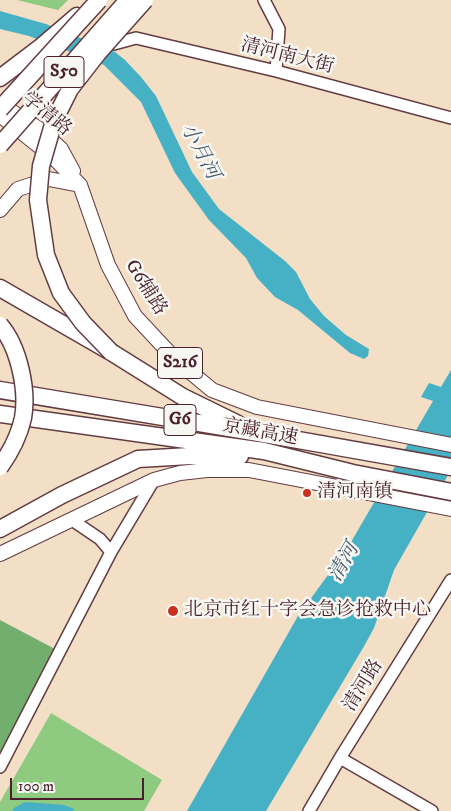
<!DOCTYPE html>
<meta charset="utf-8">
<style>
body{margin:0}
#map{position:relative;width:451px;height:811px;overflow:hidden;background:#f3dfc5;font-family:"IM FELL DW Pica",serif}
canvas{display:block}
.scale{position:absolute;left:10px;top:778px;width:134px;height:22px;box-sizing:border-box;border:2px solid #4a1f2b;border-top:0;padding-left:6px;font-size:15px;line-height:18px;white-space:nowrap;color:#4a1f2b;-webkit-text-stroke:4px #f6f6f2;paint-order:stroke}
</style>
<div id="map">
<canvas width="451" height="811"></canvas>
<div class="scale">100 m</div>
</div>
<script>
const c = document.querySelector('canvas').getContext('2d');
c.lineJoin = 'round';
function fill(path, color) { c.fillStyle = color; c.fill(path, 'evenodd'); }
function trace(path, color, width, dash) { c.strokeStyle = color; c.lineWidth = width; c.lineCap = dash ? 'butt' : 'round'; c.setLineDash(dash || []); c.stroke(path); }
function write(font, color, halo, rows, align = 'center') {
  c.font = font + ' "IM FELL DW Pica","Noto Serif SC",serif'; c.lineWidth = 5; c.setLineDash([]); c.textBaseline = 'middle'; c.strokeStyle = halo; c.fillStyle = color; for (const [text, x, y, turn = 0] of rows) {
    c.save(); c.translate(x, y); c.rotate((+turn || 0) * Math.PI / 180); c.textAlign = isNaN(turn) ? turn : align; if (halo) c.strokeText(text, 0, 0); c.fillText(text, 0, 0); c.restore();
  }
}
fill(new Path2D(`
 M17,0H68L58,10Z
 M51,713L162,780L144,811H0V802Z`), '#8eca7f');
fill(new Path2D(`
 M0,620L55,649L0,756Z`), '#72ae6e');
fill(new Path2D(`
 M0,11L46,24L115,52L125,60L141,77L156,96L192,172L219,209L285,261L296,272L310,299L324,316L346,335L369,349L368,356L364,359L350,353L298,310L275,297L257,278L246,258L209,220L175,173L141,102L104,65L29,36L0,29Z
 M451,370V470L394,570L374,628L363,648L266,811H187L298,616L347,549L433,401L421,397L429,383L441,387Z
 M25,802L64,805L74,809V811H12L14,808Z`), '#46b0c5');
const minor = new Path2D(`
 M264,0L279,29L276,71
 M114,44L136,38L276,71L451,118
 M72,520L100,539L111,552
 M340,758L432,811
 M0,767L111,552L154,480
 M309,811L340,758L451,580`);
const major = new Path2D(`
 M0,104L39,129L61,149L73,171
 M0,115L54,158L80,185L108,265L135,316L176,360L212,390L257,407L451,445
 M0,210L18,189L49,179L80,185
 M0,554L154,480L180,473L207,470H249L451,509`);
const highway = new Path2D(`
 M0,78L42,46L77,16
 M0,288L111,352L183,397L238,424
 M0,390L253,432L451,467
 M0,414L264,451L353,473L451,492
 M0,529L62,495L138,459L190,456H240`);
trace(minor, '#633c42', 14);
trace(major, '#633c42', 16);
trace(highway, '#633c42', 19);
trace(minor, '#fff', 11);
trace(major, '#fff', 14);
trace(highway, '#fff', 16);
const highwayBridge = new Path2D(`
 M0,109L99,0
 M0,145L128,0
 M0,325C19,347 28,390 23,418C19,436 10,453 0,467
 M111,352L83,323L61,293L46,255L38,200L41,166L54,121L70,89L98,53L145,0`);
trace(highwayBridge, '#633c42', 19, []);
trace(highwayBridge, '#fff', 16);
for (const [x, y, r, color] of [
 [307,493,5,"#c8321e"],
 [173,611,6,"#c8321e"]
]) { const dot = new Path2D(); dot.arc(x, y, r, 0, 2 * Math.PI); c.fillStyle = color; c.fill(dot); trace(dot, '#f6f6f2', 2); }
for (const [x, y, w] of [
 [64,72,40],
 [180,363,45],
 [180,420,32]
]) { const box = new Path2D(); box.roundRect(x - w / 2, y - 15.5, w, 31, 4); c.fillStyle = '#f6f6f2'; c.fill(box); trace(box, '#4a1f2b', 1); }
write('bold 18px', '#4a1f2b', null, [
 ["S50",64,72],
 ["S216",180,363],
 ["G6",180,420]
]);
write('19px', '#4a1f2b', '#f6f6f2', [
 ["清河南大街",287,57,14],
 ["学清路",46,115,39],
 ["G6辅路",145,288,58],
 ["京藏高速",260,433,10],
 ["清河路",364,686,-58]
]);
write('19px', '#4a1f2b', '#f6f6f2', [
 ["清河南镇",317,493],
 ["北京市红十字会急诊抢救中心",184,611]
], 'left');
write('italic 20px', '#485969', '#f6f6f2', [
 ["小月河",199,152,62],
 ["清河",345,563,-60]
]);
</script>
